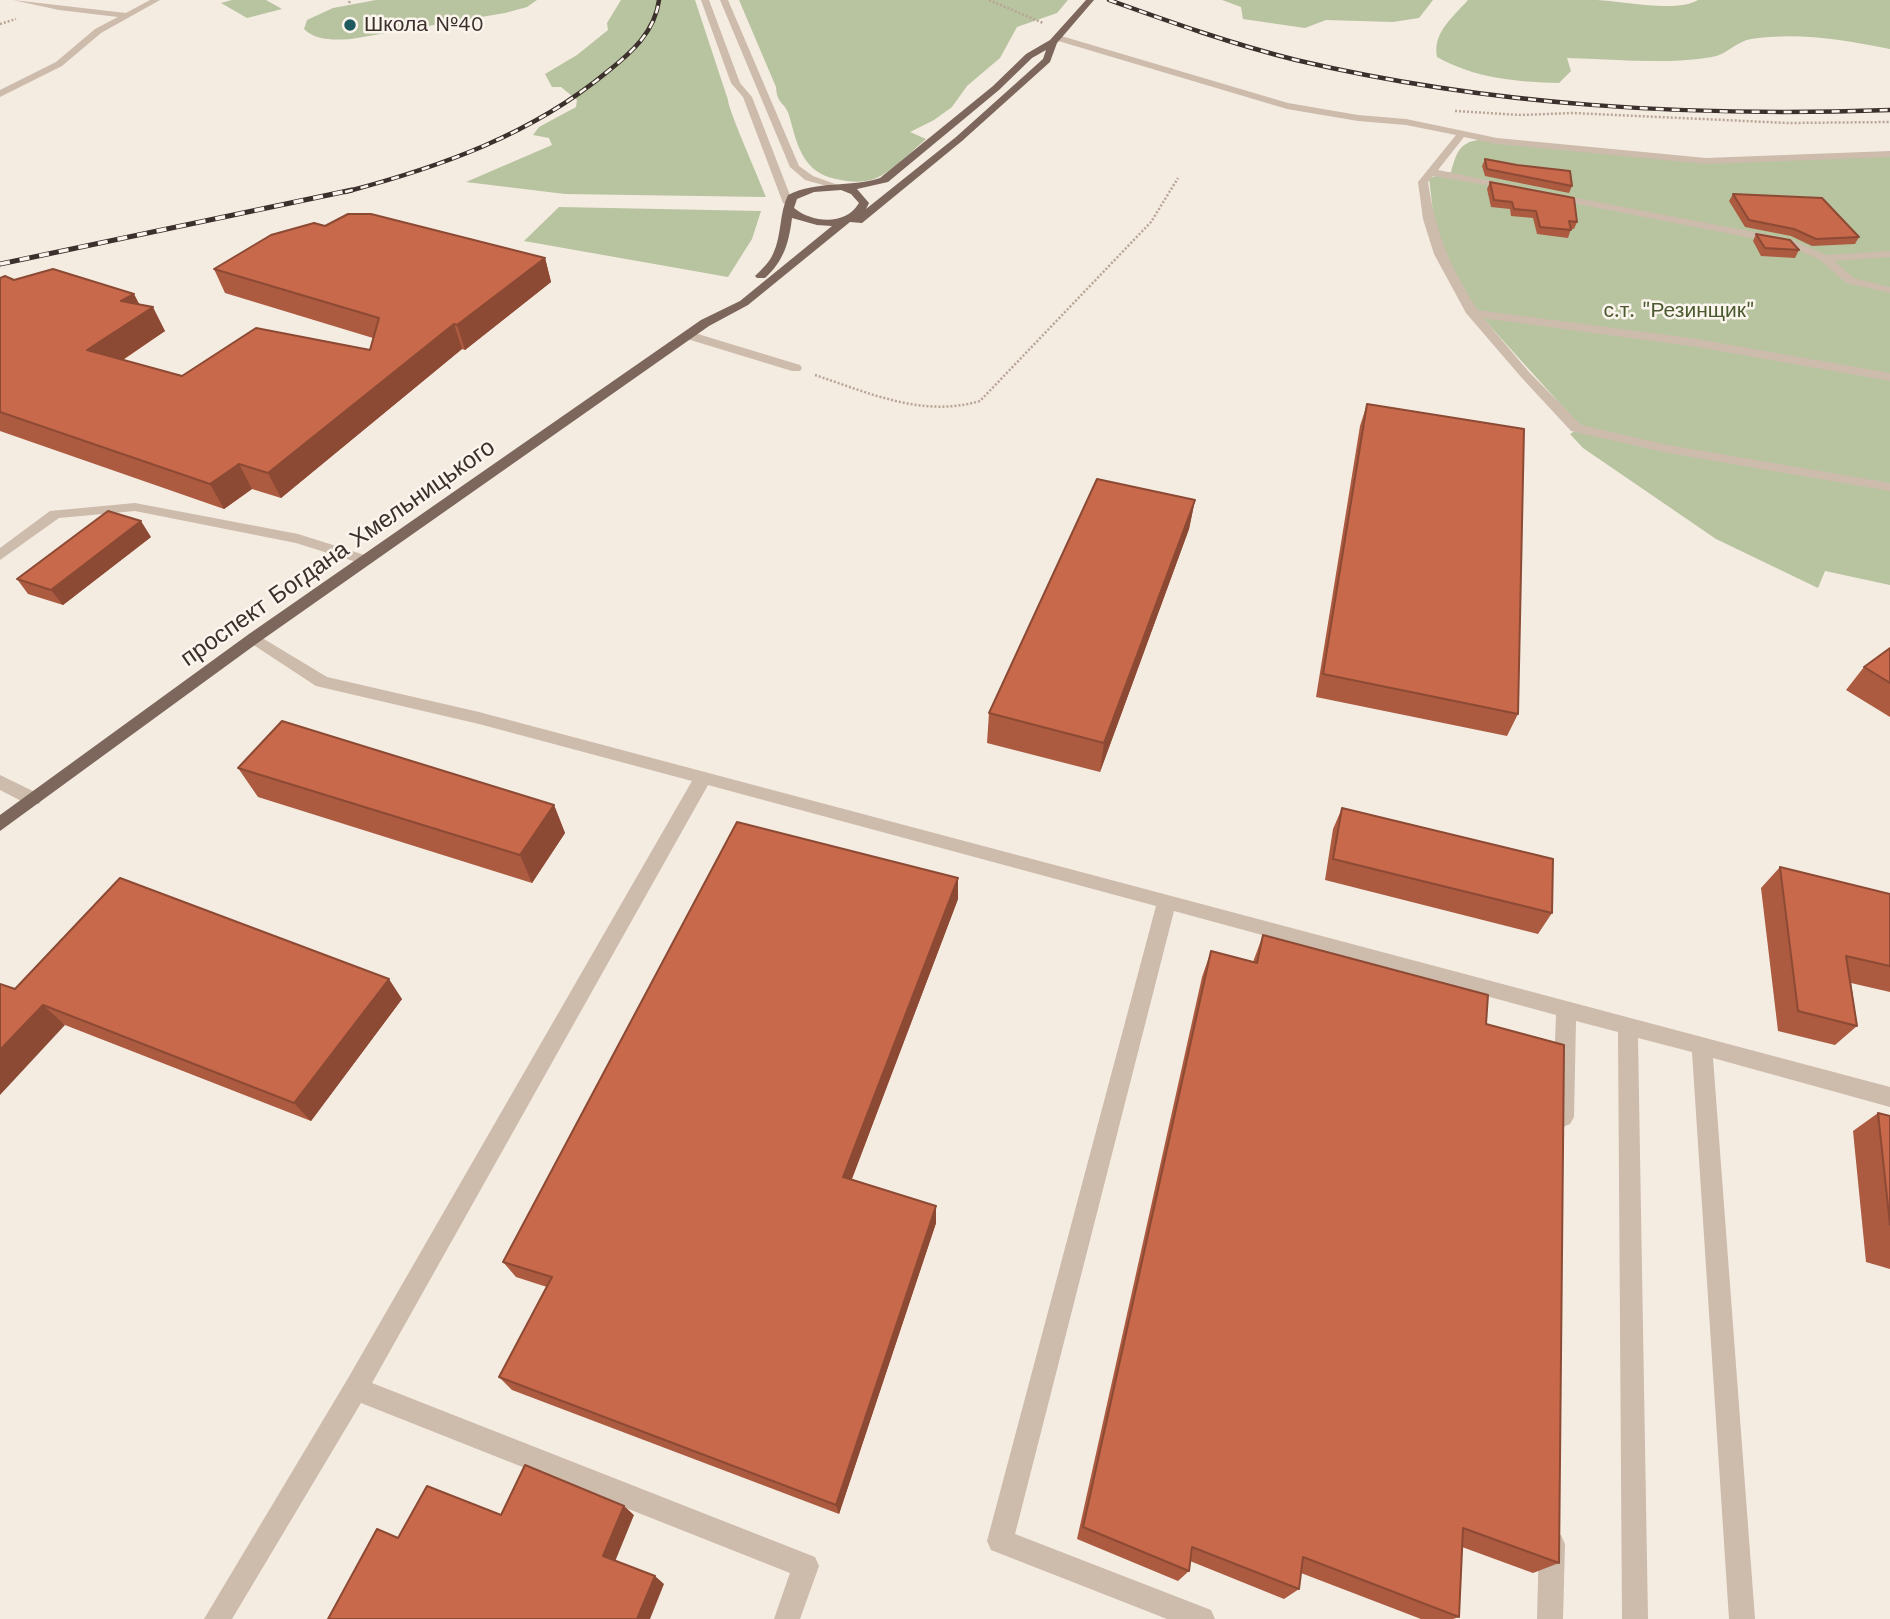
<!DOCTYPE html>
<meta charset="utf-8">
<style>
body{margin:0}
canvas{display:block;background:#f4ebe1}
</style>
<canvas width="1890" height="1619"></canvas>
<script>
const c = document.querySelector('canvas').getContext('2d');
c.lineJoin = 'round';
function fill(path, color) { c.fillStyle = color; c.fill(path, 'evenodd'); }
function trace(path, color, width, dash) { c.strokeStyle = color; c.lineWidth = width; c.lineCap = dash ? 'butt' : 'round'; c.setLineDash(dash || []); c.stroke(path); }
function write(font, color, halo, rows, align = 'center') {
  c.font = font + ' "Work Sans",sans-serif'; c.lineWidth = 5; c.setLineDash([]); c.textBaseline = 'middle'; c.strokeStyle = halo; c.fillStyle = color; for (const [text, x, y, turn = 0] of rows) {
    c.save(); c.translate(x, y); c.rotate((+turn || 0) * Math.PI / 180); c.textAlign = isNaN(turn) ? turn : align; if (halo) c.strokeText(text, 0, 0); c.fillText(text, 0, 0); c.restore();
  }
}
fill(new Path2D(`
 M232,0H266L282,9L247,18L221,3Z
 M376,0H537L527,7L505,13L351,39C335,40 316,41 304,29L307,20L333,8Z
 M621,0H695L728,100C728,109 760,181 766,197L565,194L466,182L552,145L549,138L533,135L539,127L576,107L577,100L561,87H552L545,74L577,55L608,30L607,23Z
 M739,0H1068L1057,13L1017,27L1000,58L967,86L952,107L934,120L910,132L926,139C913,150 889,174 874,179C862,183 849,182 836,179C802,172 797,144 789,115C785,102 777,105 776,87Z
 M1222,0H1433L1419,18L1393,22L1326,20L1305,28L1243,19L1241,7Z
 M1468,0C1511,0 1554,0 1597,0C1622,1 1677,13 1698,0H1890V49C1844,40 1798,32 1751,39C1737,41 1726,55 1712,57C1664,65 1615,59 1567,58L1571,71L1559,83C1516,82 1474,78 1437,57C1432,33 1453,17 1468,0Z
 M1478,140L1706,161L1890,156V253L1820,257L1846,282L1890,292V585L1825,571L1818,588L1716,539L1583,448L1570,434L1581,427L1470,304L1444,260L1433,212L1429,178L1451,172C1456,155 1458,143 1478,140Z
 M559,207L761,211L752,239L728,277L524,241Z
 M1890,255V289L1854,280L1828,258Z`), '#b8c4a0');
trace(new Path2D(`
 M989,0L1043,23
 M349,3L350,0
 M0,24L16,19
 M1455,111L1521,115L1573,113L1788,123L1890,122
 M815,375C869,393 923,418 980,401L1151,222L1178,178`), '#b9a596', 2.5, [2, 2]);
fill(new Path2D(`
 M13,0L126,13L150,0H160L101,33L62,66L0,97V90L56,62L95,29L118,17L59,10Z
 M701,0H709L740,83L752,97L793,203L792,205L783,203L743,97L731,83Z
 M720,0H728L799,166L813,176L838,185V189L805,180L790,167Z
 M1058,35L1288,103L1358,115L1406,119L1497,138L1706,158L1890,151V157L1706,164L1497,144L1464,137L1438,170L1517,186V190L1433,176L1428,182C1435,231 1451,270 1478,310L1697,339L1890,373V381L1697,347L1483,318L1529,372L1581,425L1668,445L1890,483V491L1668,453L1571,431L1521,377L1466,313L1434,254L1423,219L1418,182L1456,135L1406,125L1358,121L1287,109L1055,40Z
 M1551,193L1790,239L1826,255L1890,251V257L1834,261L1854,278L1890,287V293L1846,283L1820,260L1787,245L1547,198L1546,196Z
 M688,331L800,365L802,368L800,371H792L684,338L682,335Z
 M135,503L298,534L371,557L373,560L366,565L296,543L135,511L59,518L0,560V548L50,511Z
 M254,633L327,677L479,712L1890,1087V1107L1713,1058L1755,1619H1729L1692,1052L1638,1038L1648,1619H1622L1618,1032L1576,1021L1574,1117L1570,1124L1563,1127L1556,1124L1552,1117L1556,1015L1174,911L1015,1534L1211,1610L1215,1619H1167L991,1550L987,1541L1156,906L708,785L372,1383L815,1557L819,1566L800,1619H774L790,1573L361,1403L232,1619H204L347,1380L692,781L479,724L316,686L249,642L246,638L249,634Z
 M0,775L39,794L42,799L39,804H27L0,790Z
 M1552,1531L1561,1535L1565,1544L1563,1619H1537L1539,1544L1543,1535Z`), '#cdbbac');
fill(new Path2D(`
 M1086,0H1094L1057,43L1050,62L962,141L862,223L850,222L748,305L709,326L259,642L0,831V815L249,634L701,320L740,301L832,226L817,225L792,218C789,242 784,261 765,278H757L755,276C762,269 769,263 773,254C782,235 779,213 788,195C818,180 850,188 880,178L993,86L1026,54L1050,40ZM1046,50L1043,59L956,137L866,209L869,203L857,189L888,182L999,90L1032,58ZM841,190L851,194L859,203C846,226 812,223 794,208L797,199L814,192Z`), '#7d675c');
const railFar1 = new Path2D(`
 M1109,0C1170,22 1232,44 1296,60C1491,106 1690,117 1890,110
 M345,192C440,167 531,135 607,72C631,53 655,32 659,0`);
const rail = new Path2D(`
 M0,264L352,190`);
trace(railFar1, '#3b302b', 4.5);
trace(rail, '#3b302b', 5);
trace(railFar1, '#fbf5ee', 2.5, [8]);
trace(rail, '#fbf5ee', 3.5, [10]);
fill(new Path2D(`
 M1485,159L1517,165L1572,186L1569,193L1485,176L1482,166Z
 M1490,182L1577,222L1574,229H1571L1568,238L1537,234L1533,218L1511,216L1510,209L1491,207L1487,189Z
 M1733,194L1859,237L1855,244L1812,246L1791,236L1745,227L1729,201Z
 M325,226L545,258L551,282L465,350L462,349L281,498L252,489L224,509L0,431V278L140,304L165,331L123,360L182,376L370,350L373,338L225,293L214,269Z
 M1756,234L1799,250L1795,258L1761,256L1753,241Z
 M1367,404L1518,714L1507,736L1316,697L1360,426Z
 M1195,500L1189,529L1100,772L987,743L989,713Z
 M151,537L63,605L28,594L17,579Z
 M1890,648V717L1846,690L1864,667Z
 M238,768L554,805L565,833L532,883L258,797Z
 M1342,808L1552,913L1538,934L1325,880L1333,829Z
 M1780,867L1890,894V992L1851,983L1857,1026L1835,1045L1778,1031L1761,888Z
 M958,899L852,1179L936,1206V1223L839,1514L512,1390L499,1377L547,1287L516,1277L503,1262Z
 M1263,935L1486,1024L1559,1563L1533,1573L1462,1547L1459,1617L1453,1619H1421L1301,1573L1299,1589L1284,1599L1190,1561L1189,1571L1178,1581L1077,1539L1202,977L1211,951L1253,962Z
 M15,989L402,999L311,1121L65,1025Z
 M1878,1113L1890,1116V1269L1866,1262L1853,1131Z`), '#ac5a40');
fill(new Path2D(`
 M545,258L551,282L465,350L457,325Z
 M134,294L144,313L153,307L165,331L101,374L87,350L121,301Z
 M454,324L462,349L281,498L268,473Z
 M239,464L252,489L224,509L210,484Z
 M1195,500L1189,529L1100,772L1104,743Z
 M141,521L151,537L63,605L51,590Z
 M554,805L565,833L532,883L520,855Z
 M958,878V899L846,1194L843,1177Z
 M389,979L402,999L311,1121L294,1103Z
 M43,1005L65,1025L0,1095V1050Z
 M936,1206V1223L839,1514L836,1505Z
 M624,1506L634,1515L614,1564L603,1556Z
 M655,1576L664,1584L650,1619H637Z`), '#8c4a34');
const building = new Path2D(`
 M1485,159L1517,165L1570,171L1572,186L1487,169Z
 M1490,182L1574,198L1577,222L1569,221L1571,230L1540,227L1536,211L1514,209L1512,202L1494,200Z
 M1733,194L1822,198L1859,237L1816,239L1794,229L1749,220Z
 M348,214H371L545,258L457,325L454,324L268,473L239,464L210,484L0,412V278L5,276L14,280L53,269L134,294L121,301L153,307L87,350L182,376L256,328L370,350L379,318L214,269L271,235L314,223L325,226Z
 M1756,234L1790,240L1799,250L1765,248Z
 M1367,404L1524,429L1518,714L1323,674Z
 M1097,479L1195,500L1104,743L989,713Z
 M108,511L141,521L51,590L17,579Z
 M1890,648V683L1864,667Z
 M282,721L554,805L520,855L238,768Z
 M1342,808L1553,859L1552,913L1333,859Z
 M737,822L958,878L843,1177L936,1206L836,1505L499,1377L552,1277L503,1262Z
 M1780,867L1890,894V966L1846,956L1857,1026L1798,1011Z
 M120,878L389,979L294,1103L43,1005L0,1050V984L15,989Z
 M1263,935L1488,995L1486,1024L1564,1045L1559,1563L1463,1528L1459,1617L1303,1557L1299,1589L1192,1547L1189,1571L1083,1527L1211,951L1257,963Z
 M1878,1113L1890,1116V1225Z
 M525,1465L624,1506L603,1556L655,1576L637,1619H328L377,1529L398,1538L427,1486L501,1515Z`);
fill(building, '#c8694b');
trace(building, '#8c4a34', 2);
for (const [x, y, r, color] of [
 [350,25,7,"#1f5a5e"]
]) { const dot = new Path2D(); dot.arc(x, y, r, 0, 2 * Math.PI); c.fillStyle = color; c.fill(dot); trace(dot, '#fbf5ee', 2.5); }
write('21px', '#3b302b', '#fbf5ee', [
 ["Школа №40",364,25]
], 'left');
write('21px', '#4a5a2e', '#fbf5ee', [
 ["с.т. \"Резинщик\"",1679,311]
]);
write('24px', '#3b302b', '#fbf5ee', [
 ["проспект Богдана Хмельницького",338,553,-35]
]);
</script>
